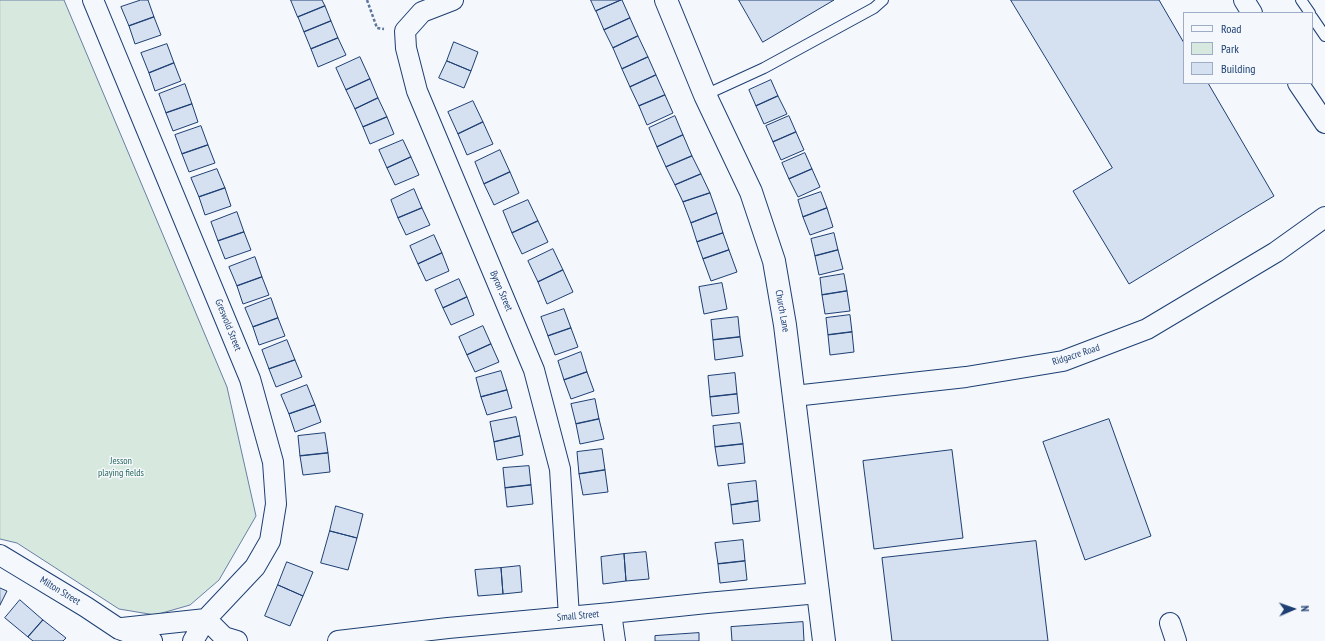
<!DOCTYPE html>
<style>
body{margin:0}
#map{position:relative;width:1325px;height:641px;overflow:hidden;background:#f4f7fb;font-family:"PT Sans Narrow",sans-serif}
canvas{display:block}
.legend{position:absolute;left:1183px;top:12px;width:130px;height:72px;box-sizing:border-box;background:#f4f7fb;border:1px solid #9eadc5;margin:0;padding:5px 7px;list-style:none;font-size:12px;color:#1d3f73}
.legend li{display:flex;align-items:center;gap:8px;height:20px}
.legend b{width:20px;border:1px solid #9eadc5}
.north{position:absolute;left:1273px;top:589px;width:40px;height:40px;-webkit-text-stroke:3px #f4f7fb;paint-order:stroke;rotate:88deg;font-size:11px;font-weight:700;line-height:16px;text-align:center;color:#1d3f73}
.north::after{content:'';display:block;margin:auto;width:14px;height:18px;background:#1d3f73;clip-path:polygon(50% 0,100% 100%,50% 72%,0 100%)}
</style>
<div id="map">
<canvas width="1325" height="641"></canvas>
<ul class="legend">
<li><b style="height:5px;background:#f4f7fb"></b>Road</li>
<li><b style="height:11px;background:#d7e8df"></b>Park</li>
<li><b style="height:11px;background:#d5e0f0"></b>Building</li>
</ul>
<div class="north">N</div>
</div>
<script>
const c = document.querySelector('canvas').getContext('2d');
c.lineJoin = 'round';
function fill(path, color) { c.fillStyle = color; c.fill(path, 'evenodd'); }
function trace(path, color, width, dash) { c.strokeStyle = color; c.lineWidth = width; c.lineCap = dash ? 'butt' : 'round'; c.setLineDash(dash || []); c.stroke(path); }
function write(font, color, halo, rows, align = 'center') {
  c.font = font + ' "PT Sans Narrow",sans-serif'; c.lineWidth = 3; c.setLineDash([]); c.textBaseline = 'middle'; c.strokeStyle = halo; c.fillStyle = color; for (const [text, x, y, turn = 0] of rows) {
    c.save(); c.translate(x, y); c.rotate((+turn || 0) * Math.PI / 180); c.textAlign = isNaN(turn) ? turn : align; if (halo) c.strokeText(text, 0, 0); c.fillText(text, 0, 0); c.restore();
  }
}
const green = new Path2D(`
 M0,0H64L227,387L256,516L219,580L190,605L155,615L119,609L17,543L0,539Z`);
fill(green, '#d7e8df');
trace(green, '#687fa3', 1);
const building = new Path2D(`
 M141,0H148L154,17L129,26L121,7Z
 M291,0H322L325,6L298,17Z
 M591,0H621L596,11Z
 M621,0H622L630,18L604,30L596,11Z
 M739,0H834L763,42Z
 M1011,0H1159L1184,43V83H1208L1274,196L1129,284L1073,191L1112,168Z
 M325,6L331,21L304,32L298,17Z
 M154,17L161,35L135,44L129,26Z
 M630,18L638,36L613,48L604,30Z
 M331,21L338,38L311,49L304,32Z
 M638,36L648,57L622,69L613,48Z
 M338,38L346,55L318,67L311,49Z
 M454,42L478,52L471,71L447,61Z
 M167,44L174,63L149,73L141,53Z
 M360,57L370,79L346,90L336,68Z
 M648,57L656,75L630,87L622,69Z
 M447,61L471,71L464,88L439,78Z
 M174,63L181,81L155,91L149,73Z
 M656,75L665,95L639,106L630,87Z
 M370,79L378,98L355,109L346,90Z
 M771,80L778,96L756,106L749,90Z
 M185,84L192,104L166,113L159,94Z
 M665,95L673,113L647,125L639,106Z
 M778,96L787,114L764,124L756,106Z
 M378,98L387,117L363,127L355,109Z
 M473,101L483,122L458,134L448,112Z
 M192,104L198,122L173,131L166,113Z
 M675,116L683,135L657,147L649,128Z
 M789,116L796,132L773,142L766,126Z
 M387,117L394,134L370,144L363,127Z
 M483,122L493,144L467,155L458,134Z
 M201,126L208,145L182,154L175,135Z
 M796,132L804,150L781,160L773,142Z
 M683,135L692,156L666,167L657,147Z
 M403,140L411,157L387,168L379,150Z
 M208,145L215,163L189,172L182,154Z
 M500,150L510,172L484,184L475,162Z
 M805,153L812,169L789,179L782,163Z
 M692,156L701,174L675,185L666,167Z
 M411,157L419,175L395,185L387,168Z
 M217,169L225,188L199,197L191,178Z
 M812,169L820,187L798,197L789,179Z
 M510,172L519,193L494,205L484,184Z
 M701,174L710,193L683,202L675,185Z
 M225,188L231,206L205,215L199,197Z
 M414,189L422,208L398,218L391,200Z
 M821,192L827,208L803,217L798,200Z
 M710,193L717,213L691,223L683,202Z
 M528,200L538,221L512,233L503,211Z
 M422,208L430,225L406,235L398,218Z
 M827,208L833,227L810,235L803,217Z
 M237,212L244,232L218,241L211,222Z
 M717,213L723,233L697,242L691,223Z
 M538,221L548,242L522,254L512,233Z
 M244,232L251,250L225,259L218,241Z
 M723,233L729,250L703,259L697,242Z
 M834,233L838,250L815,256L811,239Z
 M434,235L442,253L418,264L410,246Z
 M553,249L563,270L538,282L528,261Z
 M729,250L737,272L711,281L703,259Z
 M838,250L843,269L819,275L815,256Z
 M442,253L449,271L426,281L418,264Z
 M255,257L262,277L237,286L229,267Z
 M563,270L573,292L547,304L538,282Z
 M844,274L847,291L822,295L820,278Z
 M262,277L269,295L243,304L237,286Z
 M459,279L467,297L443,308L435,290Z
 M722,283L727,309L704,314L699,287Z
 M847,291L850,311L825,314L822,295Z
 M467,297L474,315L451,325L443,308Z
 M271,298L278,318L253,327L245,308Z
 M564,309L571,328L548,336L541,317Z
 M850,315L852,332L828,335L826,318Z
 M738,317L740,337L713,340L711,320Z
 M278,318L285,336L259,345L253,327Z
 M483,326L491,344L467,355L459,337Z
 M571,328L578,347L555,355L548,336Z
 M852,332L854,352L830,355L828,335Z
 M740,337L743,356L715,360L713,340Z
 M287,340L295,360L269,369L262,350Z
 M491,344L499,362L475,372L467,355Z
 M581,352L587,372L564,380L558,361Z
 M295,360L302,377L276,387L269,369Z
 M501,371L507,390L481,397L476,378Z
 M587,372L594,391L571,399L564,380Z
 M735,373L737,394L710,397L708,376Z
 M307,385L315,405L289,414L281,395Z
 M507,390L512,408L487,415L481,397Z
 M737,394L739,413L712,416L710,397Z
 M595,399L599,419L576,424L571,404Z
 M315,405L321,422L295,432L289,414Z
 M516,417L520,436L494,442L490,422Z
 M599,419L604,439L580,444L576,424Z
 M1109,419L1151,536L1085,560L1043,442Z
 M740,423L743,444L715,447L713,426Z
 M325,433L328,453L300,456L298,436Z
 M520,436L523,455L497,460L494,442Z
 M743,444L745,463L718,466L715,447Z
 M602,449L605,470L579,474L577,452Z
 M952,450L963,538L874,549L863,461Z
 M328,453L330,472L303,475L300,456Z
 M529,466L531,485L505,488L503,468Z
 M605,470L608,492L583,495L579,474Z
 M756,481L758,501L731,505L728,484Z
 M531,485L533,504L507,507L505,488Z
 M758,501L760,521L733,524L731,505Z
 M336,506L363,514L357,538L330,531Z
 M330,531L357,538L348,570L321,563Z
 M743,540L745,561L718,564L715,543Z
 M1036,541L1048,641H892L882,558Z
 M646,552L649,579L626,581L624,554Z
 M624,554L626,581L603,584L601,557Z
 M745,561L747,580L720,583L718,564Z
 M287,562L313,572L303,596L278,585Z
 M520,566L522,592L503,594L501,568Z
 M501,568L503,594L478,596L475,570Z
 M278,585L303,596L290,626L265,616Z
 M0,588L7,591L0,605Z
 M20,600L43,620L28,637L5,618Z
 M43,620L66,638L63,641H33L28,637Z
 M803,622L804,641H732L731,627Z
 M699,633V641H655V636Z`);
fill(building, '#d5e0f0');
trace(building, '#1d3f73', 1);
const lane = new Path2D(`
 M1301,0L1310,13
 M1312,17L1325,36
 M705,95L764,68L874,8L883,0`);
const street = new Path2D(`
 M93,0L250,379L273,462L276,504L270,541L255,567L206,619L193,641
 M453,0L422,12L405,31L406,48L417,91L534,370L560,469L569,617
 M1244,0L1252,13
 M1298,83L1325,123
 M794,396L966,377L1063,361L1147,329L1276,252L1325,217
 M0,555L86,607L119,629L152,641
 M611,613L615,641
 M206,619L224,637L237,641
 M1170,623L1176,641
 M122,628L206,619
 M338,641L448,628L611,613L707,603L819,593`);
const secondary = new Path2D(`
 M666,0L705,95L751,192L774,261L785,325L824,641`);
trace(lane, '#1d3f73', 12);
trace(street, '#1d3f73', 22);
trace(secondary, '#1d3f73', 24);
trace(new Path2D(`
 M367,0L377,28L384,29`), '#5e769c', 2.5, [3, 2]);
trace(lane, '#f4f7fb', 10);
trace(street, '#f4f7fb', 20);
trace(secondary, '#f4f7fb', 22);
write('10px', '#1d3f73', '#f4f7fb', [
 ["Byron Street",501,291,67],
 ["Church Lane",782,311,80],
 ["Greswold Street",228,325,68],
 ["Ridgacre Road",1076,355,-18],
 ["Milton Street",60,591,31],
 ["Small Street",578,616,-5]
]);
write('10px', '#2c6c60', '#f4f7fb', [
 ["Jesson",121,461],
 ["playing fields",121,473]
]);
</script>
